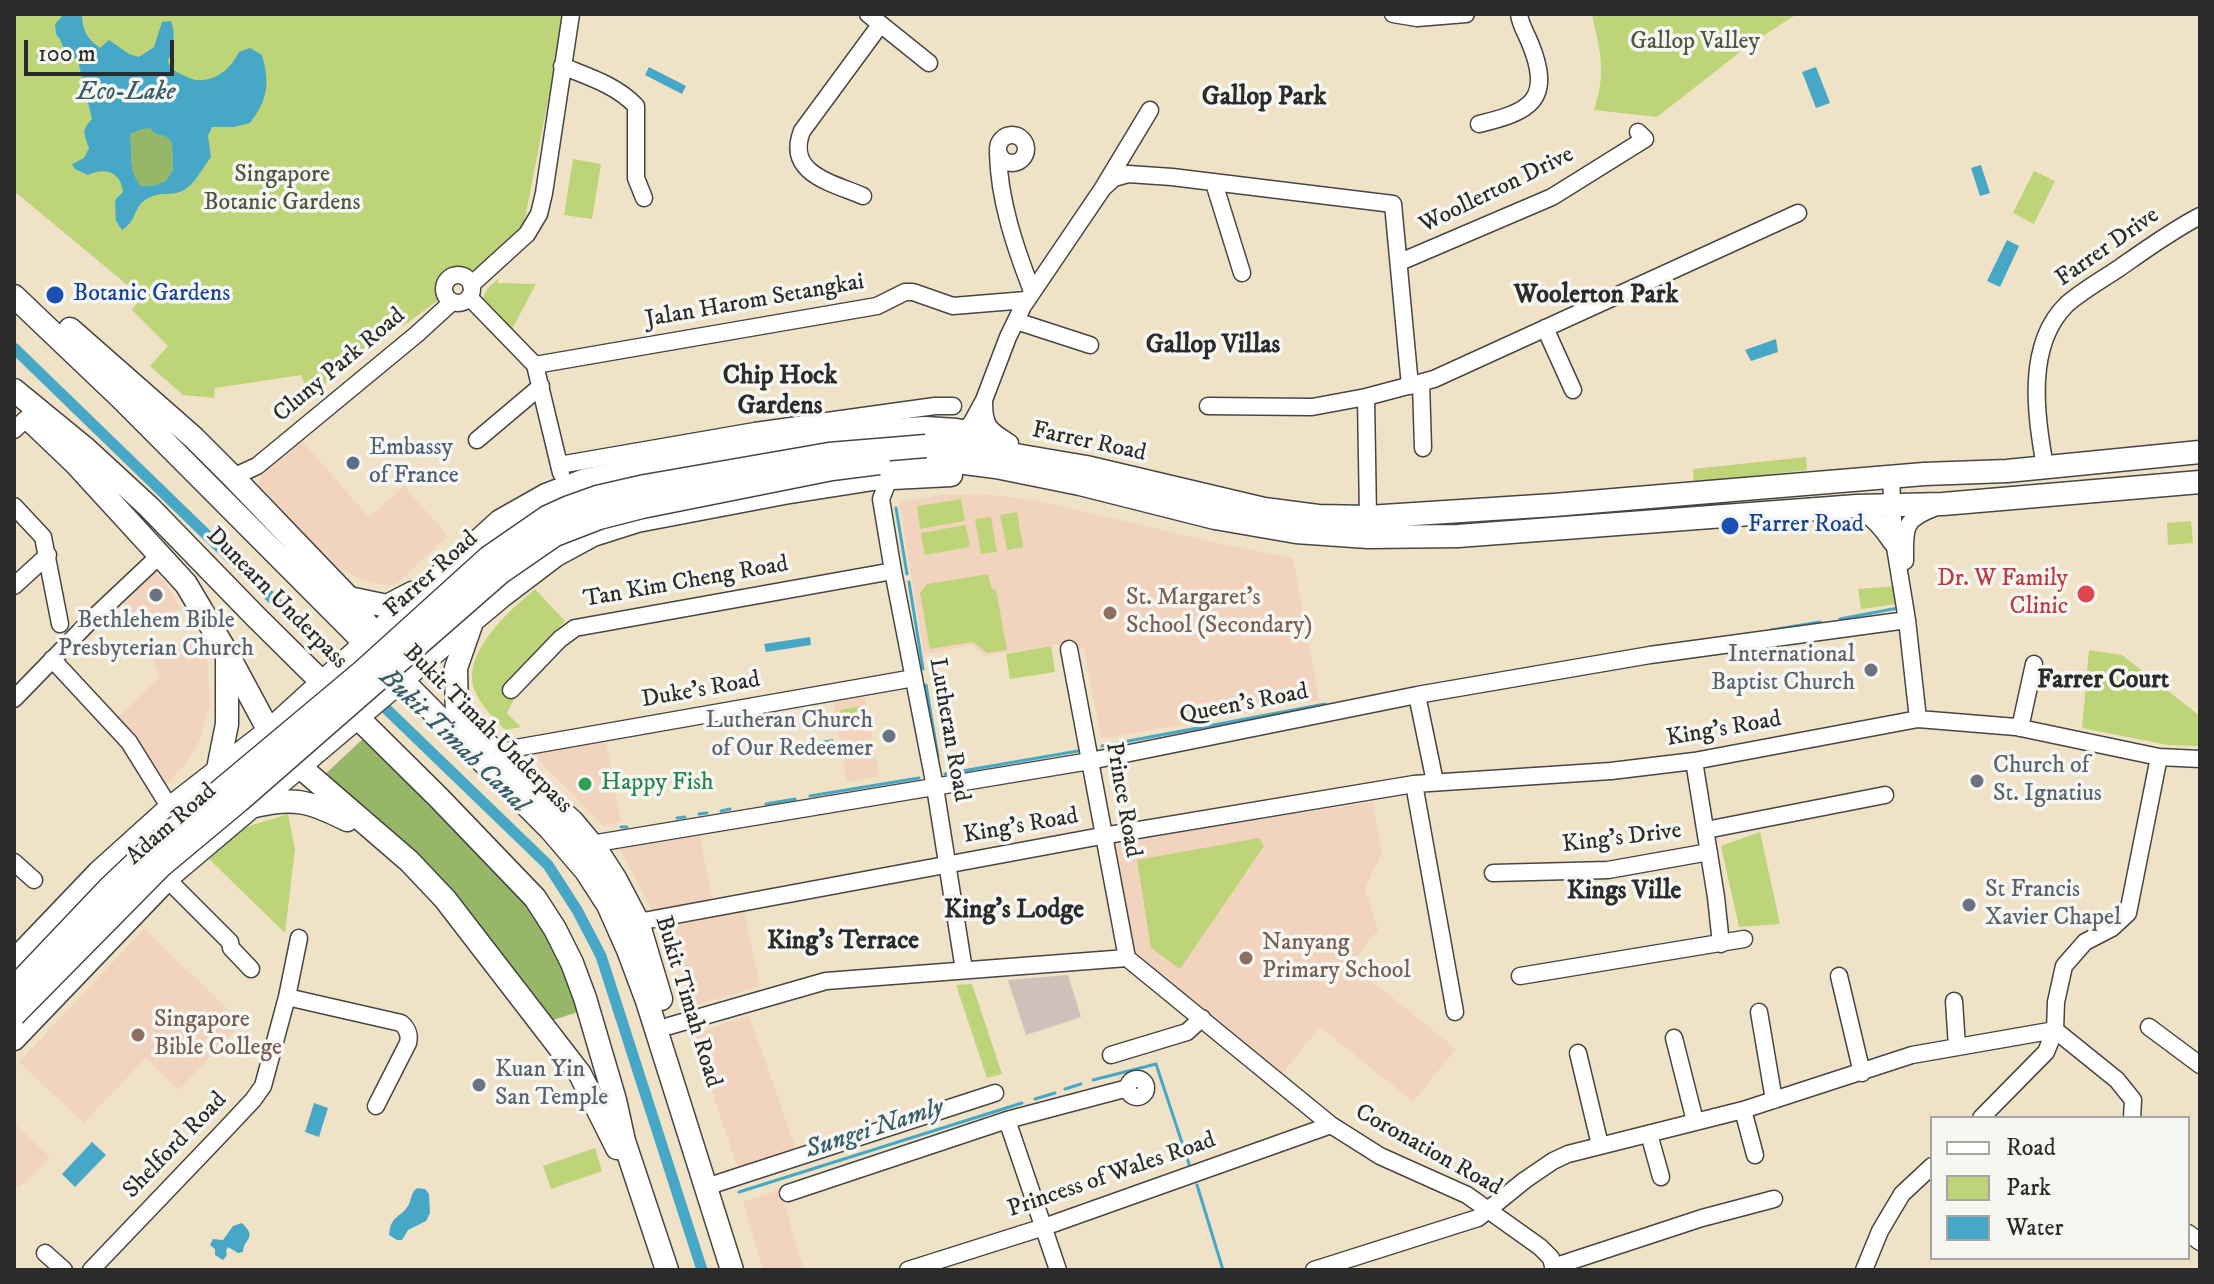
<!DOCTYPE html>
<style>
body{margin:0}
#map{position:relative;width:2214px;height:1284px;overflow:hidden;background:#efe2c7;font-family:"IM FELL DW Pica",serif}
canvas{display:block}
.frame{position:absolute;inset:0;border:16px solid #2b2b2b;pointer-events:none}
.legend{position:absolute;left:1930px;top:1116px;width:260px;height:144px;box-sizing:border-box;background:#f6f6f2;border:2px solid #a5a5a2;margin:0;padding:10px 14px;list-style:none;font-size:24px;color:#2b2b2b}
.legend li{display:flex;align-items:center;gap:16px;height:40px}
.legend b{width:40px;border:2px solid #a5a5a2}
.scale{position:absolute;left:24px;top:40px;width:150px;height:36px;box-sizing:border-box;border:4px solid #2b2b2b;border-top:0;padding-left:10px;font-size:24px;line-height:28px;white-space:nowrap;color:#2b2b2b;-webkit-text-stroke:6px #f6f6f2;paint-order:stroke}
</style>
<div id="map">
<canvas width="2214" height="1284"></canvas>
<div class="frame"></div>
<ul class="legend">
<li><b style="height:10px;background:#fff"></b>Road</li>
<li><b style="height:22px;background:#bed478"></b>Park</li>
<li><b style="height:22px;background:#46a8c6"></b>Water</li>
</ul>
<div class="scale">100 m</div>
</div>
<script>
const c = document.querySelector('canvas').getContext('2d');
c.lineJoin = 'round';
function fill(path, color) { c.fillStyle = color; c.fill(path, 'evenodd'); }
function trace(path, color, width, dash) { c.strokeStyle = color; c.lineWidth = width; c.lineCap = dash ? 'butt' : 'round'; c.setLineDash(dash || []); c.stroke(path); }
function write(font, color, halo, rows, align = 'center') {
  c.font = font + ' "IM FELL DW Pica",serif'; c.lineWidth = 7; c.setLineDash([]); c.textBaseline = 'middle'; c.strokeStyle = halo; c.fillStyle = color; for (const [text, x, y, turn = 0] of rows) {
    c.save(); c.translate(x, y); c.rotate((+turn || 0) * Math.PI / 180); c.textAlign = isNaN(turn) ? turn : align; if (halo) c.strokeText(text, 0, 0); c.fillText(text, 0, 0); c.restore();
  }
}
fill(new Path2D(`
 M302,441L369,517L404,486L448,536L398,583L389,585L378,584L358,578L320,556L257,489L262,475Z
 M985,494L1039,501L1222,544L1293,558L1319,700L1101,739L1084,648L1064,652L1062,644L985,656L972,645L924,654L899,502L942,495Z
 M154,572L165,582L181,609L137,630L122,601Z
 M197,640L207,659L210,704L200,740L183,767L155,797L118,747L128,736L114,721L160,676L153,659Z
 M865,697L879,776L847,782L833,702Z
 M606,742L621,822L602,825L533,754Z
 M1373,802L1382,853L1365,889L1378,930L1351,964L1456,1049L1413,1102L1320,1027L1281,1075L1128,952L1111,842Z
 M700,836L712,900L652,910L620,849Z
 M744,911L760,986L691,1007L669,927Z
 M144,929L242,1023L179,1090L146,1058L84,1123L19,1062Z
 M749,1015L797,1152L739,1171L693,1035Z
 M14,1123L50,1157L19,1188L14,1183Z
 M780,1190L804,1270H763L743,1202Z`), '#f2d4be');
fill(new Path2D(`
 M1068,975L1081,1017L1026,1035L1008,980Z`), '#cfc0ba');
fill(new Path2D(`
 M14,14H565L524,223L482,271C455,268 433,266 437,301L403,326L398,322L310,396L301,375L215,388L214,398L183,395L150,366L168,346L132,310L142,297L14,191Z
 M1592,14H1797L1749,45L1657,117L1594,110C1607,70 1600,53 1592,14Z
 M573,159L601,164L592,219L564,215Z
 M2034,171L2055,181L2034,224L2013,213Z
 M498,279V283L536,284L511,331L483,298L487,289Z
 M1806,457L1807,470L1694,483L1693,469Z
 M961,499L965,521L920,529L917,506Z
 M1017,512L1023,547L1007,550L1000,515Z
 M991,517L997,552L981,554L975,519Z
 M2191,521L2193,543L2168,545L2167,523Z
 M966,525L970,547L925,555L921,533Z
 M988,574L992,590L996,589L1007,650L987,653L973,642L930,649L920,593L927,584Z
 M1899,586L1903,603L1861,609L1858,589Z
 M535,589L565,621L504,685L515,697L507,713L521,727L505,730C494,718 481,706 475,691C460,654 510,610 535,589Z
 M1051,646L1055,672L1010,679L1006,654Z
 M2089,650L2122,655L2200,716V746L2168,745L2082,728Z
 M861,706L864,722L842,726L840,710Z
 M288,814L295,849L285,933L209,859L243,828Z
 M1760,832L1780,924L1739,927L1721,846Z
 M1259,838L1264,846L1180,969L1151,948L1137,860Z
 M972,984L1002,1074L987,1078L956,985Z
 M595,1148L602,1171L551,1189L543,1166Z`), '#bed478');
fill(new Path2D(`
 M143,128H150L154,133L167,137L172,143L173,170L166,181L152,186H141C127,168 133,155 130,134Z
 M366,736L519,891L557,948L581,1011L547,1022L321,778Z`), '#96b668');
fill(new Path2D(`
 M64,14H82C82,30 87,39 100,48L109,40L129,54L139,57L154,47L162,22L171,21C176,35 174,47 168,61L171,69C178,72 188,79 196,80C216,82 231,68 239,52L250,48L262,55C270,84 268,99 250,123L234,127H212L208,136L211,157C203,167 194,186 182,191C169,197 161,190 145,200C133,208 137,221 122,230L116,221L115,200L123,192C121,172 105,167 88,175L75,169L72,164L84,158L89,148C84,133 81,131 92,119L78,61L64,49L60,39L56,34L55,24ZM142,129L150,128L154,133L167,137L172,143L173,170L166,181L152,186H141C127,168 133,155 130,134Z
 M649,67L686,86L682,94L645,75Z
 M1816,67L1830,103L1816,108L1802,72Z
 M1981,165L1990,193L1980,196L1971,168Z
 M2007,240L2019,246L2000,287L1987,281Z
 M1776,339L1778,352L1751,361L1745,350Z
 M810,637L811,645L766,652L764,644Z
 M833,739L834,745L793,752L792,746Z
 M314,1103L328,1108L319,1137L305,1132Z
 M92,1142L106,1155L75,1187L62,1174Z
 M417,1188L425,1189L429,1194L430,1213L426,1221L408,1230L402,1240H397L389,1235C391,1215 399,1219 408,1206C412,1199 410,1194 417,1188Z
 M242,1223C258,1239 244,1237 243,1252L238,1253L228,1247L226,1251L227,1255L223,1260L215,1255V1249L210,1245L213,1239L223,1240L233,1226Z`), '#46a8c6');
trace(new Path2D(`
 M896,508L907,574
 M909,582L923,669
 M1840,619L1898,608
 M1771,630L1820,622
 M926,685L938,757
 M1102,746L1325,704
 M945,774L1078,751
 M810,796L919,778
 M766,804L795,799
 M721,811L730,809
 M699,814L707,813
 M677,818L685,817
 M621,827H627
 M1093,1080L1156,1064L1190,1167
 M1065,1089L1081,1084
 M1035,1099L1055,1093
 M1197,1185L1223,1270
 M739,1192L1022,1103`), '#46a8c6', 3);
trace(new Path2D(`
 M14,348L343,667
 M375,698L548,865L577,910L601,956L702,1270`), '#46a8c6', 11);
const minor = new Path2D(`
 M868,14L929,63
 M1393,14L1417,18L1466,14
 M562,66C589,77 616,85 636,106V178L644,198
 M1479,124C1529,112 1554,101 1530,43C1526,33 1520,24 1519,14
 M998 149a14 14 0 1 1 28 0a14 14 0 1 1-28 0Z
 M998,153C999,200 1015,247 1032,291
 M1214,183L1242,273
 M1103,188L1114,178L1128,174L1172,177L1393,204L1410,386
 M863,196C833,183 785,174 802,131L880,25
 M1400,262L1552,197L1645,139L1638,132
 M444 289a14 14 0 1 1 28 0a14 14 0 1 1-28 0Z
 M471,285L527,234L539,214L544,193L571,14
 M469,297L535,365L561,473
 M1016,321L1090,345
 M1545,328L1573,390
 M535,365L877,306L905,292H913L953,306L1026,300
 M1421,383L1423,448
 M1366,397L1368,517
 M984,402C984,428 990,430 1010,443
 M1208,406L1312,407L1366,397L1434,379L1798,213
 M14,430L27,418
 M956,430L968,427L972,422L984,400L1008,337L1023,306L1103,188L1150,110
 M477,440L541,386
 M559,465L755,431L935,406H953
 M2045,467C2036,415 2025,345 2067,304C2082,291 2101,280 2118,269C2145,250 2171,231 2200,216
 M233,477L257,466L417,334L452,302
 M896,477L887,484L881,499L893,571L935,787L964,970
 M1891,477L1894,541L1907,620L1918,719
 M14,506L43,537L60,624
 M1905,561C1905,529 1902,520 1934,508
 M14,586L48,555
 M1069,649L1127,958
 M52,659L129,742L170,808
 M511,690L560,639L575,628L893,571
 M1417,695L1435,782
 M14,699L90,621L160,555
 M2020,728L2034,664
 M497,755L516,748L914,678
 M1694,761L1716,897L1721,944
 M1414,784L1455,1012
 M1706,830L1885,795
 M591,844L1090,761L1417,695L1650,655L1907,620
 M14,862L34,880
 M1493,873L1608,870L1709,852
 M167,879L230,942L231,948L251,969
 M638,922L1096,837L1414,784L1611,771L1694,761L1918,719L2016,727L2159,757L2200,759
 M1520,976L1744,939
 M1839,976L1862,1073
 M287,997L401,1023C407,1028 410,1035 408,1043L376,1106
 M1954,1001L1957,1047
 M1759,1012L1774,1100
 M669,1026L826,981L1127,958L1331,1125L1380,1156L1467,1195L1540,1247L1551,1258L1554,1270
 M2149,1027L2200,1065
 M2055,1030L2117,1080L2133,1100L2132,1118
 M1674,1038L1695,1121
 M1578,1053L1600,1145
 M1111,1055L1187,1032L1202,1018
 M1128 1088a9 9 0 1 1 18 0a9 9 0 1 1-18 0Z
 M1743,1110L1755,1155
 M1981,1118L2046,1052L2055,1030L2056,1002L2064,966L2085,942L2112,928L2128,913L2159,757
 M1007,1120L1058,1270
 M1649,1134L1661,1177
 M715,1184L995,1093
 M788,1193L1007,1120L1128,1088
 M2188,1233L2200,1242
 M45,1253L64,1270
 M1553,1267L1702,1218L1774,1199
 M91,1270L222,1133L253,1100L263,1086L287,997L299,938
 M908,1270L1044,1227L1331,1125
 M1314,1270L1478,1218L1525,1180L1553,1161L1568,1154L1743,1110L1912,1055L2055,1030
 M1864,1270L1880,1231L1902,1194L1932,1166`);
const highway = new Path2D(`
 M14,296L121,398L349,627L551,830L586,871L608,905L628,950L647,1001L732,1270
 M70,329L194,438L233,477L349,598L375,636L383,644
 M14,390L86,449L149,507L256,617L439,798L535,898L555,929L572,963L585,998L615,1100L624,1141L667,1270
 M31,421L76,464L186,584L227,653L269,731L299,766L409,861L445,899L580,1074L617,1148
 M926,446H954L998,452L1086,467L1264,509L1318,516L1368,517L1554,505L1924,474L2007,471L2200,452
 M892,462L942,460L996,467L1080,484L1215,518L1296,532L1368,537L1458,536L1857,506L1943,504L2200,482
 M1857,506C1874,514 1884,526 1894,541
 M349,598L387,606L412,593
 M457,717L456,668L471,625
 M459,719L573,822L598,852L616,880L638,922L661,999
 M218,769L227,724V659
 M250,807C293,797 308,800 347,820
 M14,961L99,872L170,808L269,731L500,521L546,495L585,480L813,435L925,428L956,430L997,439
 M14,1039L173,873L392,688L502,596L556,555L593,535L637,521L784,493L873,479L951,475`);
trace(minor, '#484642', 19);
trace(highway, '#484642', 25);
trace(minor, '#fff', 16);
trace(highway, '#fff', 22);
const highwayBridge = new Path2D(`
 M14,988L109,888L148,851L363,671L489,557L547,517L569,507L597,497L645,486L829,454L926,446
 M14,1015L161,866L239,801L500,573L555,535L599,518L642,507L832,469L879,463`);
trace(highwayBridge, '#484642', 25, []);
trace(highwayBridge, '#fff', 22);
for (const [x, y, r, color] of [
 [55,295,10,"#1a4fb4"],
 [353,463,8,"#5c6f8a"],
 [1730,526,10,"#1a4fb4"],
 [2086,594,10,"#e0444e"],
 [156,595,8,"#6b7280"],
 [1110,613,8,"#8d6e63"],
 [1871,670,8,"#6b7280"],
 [889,736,8,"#6b7280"],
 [1977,781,8,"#6b7280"],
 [585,784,8,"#2e9e5b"],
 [1969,905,8,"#6b7280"],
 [1246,958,8,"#8d6e63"],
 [138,1035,8,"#8d6e63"],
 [479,1085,8,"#6b7280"]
]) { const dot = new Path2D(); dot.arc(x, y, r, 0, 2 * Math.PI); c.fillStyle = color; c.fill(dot); trace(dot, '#f6f6f2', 3); }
write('24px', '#50553e', '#f6f6f2', [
 ["Gallop Valley",1695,43],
 ["Singapore",282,176],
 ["Botanic Gardens",282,204]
]);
write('24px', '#2b2b2b', '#f6f6f2', [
 ["Woollerton Drive",1497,191,-26],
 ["Farrer Drive",2108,248,-35],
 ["Jalan Harom Setangkai",755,302,-10],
 ["Cluny Park Road",340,366,-40],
 ["Farrer Road",1089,443,12],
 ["Farrer Road",432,575,-42],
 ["Tan Kim Cheng Road",686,583,-10],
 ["Dunearn Underpass",276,599,45],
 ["Duke's Road",701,691,-10],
 ["Queen's Road",1244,705,-11],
 ["Bukit Timah Underpass",487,730,45],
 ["Lutheran Road",948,730,80],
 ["King's Road",1724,730,-10],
 ["Prince Road",1122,800,80],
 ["Adam Road",172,825,-41],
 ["King's Road",1021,827,-10],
 ["King's Drive",1622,839,-7],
 ["Bukit Timah Road",687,1002,73],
 ["Shelford Road",176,1146,-46],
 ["Coronation Road",1428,1151,29],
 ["Princess of Wales Road",1112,1176,-19]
]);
write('24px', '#164399', '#f6f6f2', [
 ["Botanic Gardens",73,295],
 ["Farrer Road",1748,526]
], 'left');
write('24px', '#4e5e75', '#f6f6f2', [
 ["Embassy",369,449],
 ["of France",369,477]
], 'left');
write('24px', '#be3a42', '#f6f6f2', [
 ["Dr. W Family",2068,580],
 ["Clinic",2068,608]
], 'right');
write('24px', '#785e54', '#f6f6f2', [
 ["St. Margaret's",1126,599],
 ["School (Secondary)",1126,627],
 ["Nanyang",1262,944],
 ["Primary School",1262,972],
 ["Singapore",154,1021],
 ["Bible College",154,1049]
], 'left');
write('24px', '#5b616d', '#f6f6f2', [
 ["Bethlehem Bible",156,622,"center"],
 ["Presbyterian Church",156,650,"center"],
 ["International",1855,656,"right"],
 ["Baptist Church",1855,684,"right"],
 ["Lutheran Church",873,722,"right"],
 ["of Our Redeemer",873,750,"right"],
 ["Church of",1993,767],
 ["St. Ignatius",1993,795],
 ["St Francis",1985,891],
 ["Xavier Chapel",1985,919],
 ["Kuan Yin",495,1071],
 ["San Temple",495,1099]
], 'left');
write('24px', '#27864d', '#f6f6f2', [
 ["Happy Fish",601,784]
], 'left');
write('italic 26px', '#365d69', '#f6f6f2', [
 ["Eco-Lake",126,94],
 ["Bukit Timah Canal",453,742,44],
 ["Sungei Namly",875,1130,-18]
]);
write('bold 26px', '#2b2b2b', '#f6f6f2', [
 ["Gallop Park",1264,99],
 ["Woolerton Park",1596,297],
 ["Gallop Villas",1213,347],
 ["Chip Hock",780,378],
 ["Gardens",780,408],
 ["Farrer Court",2103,682],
 ["Kings Ville",1624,893],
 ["King's Lodge",1014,912],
 ["King's Terrace",843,943]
]);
</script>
